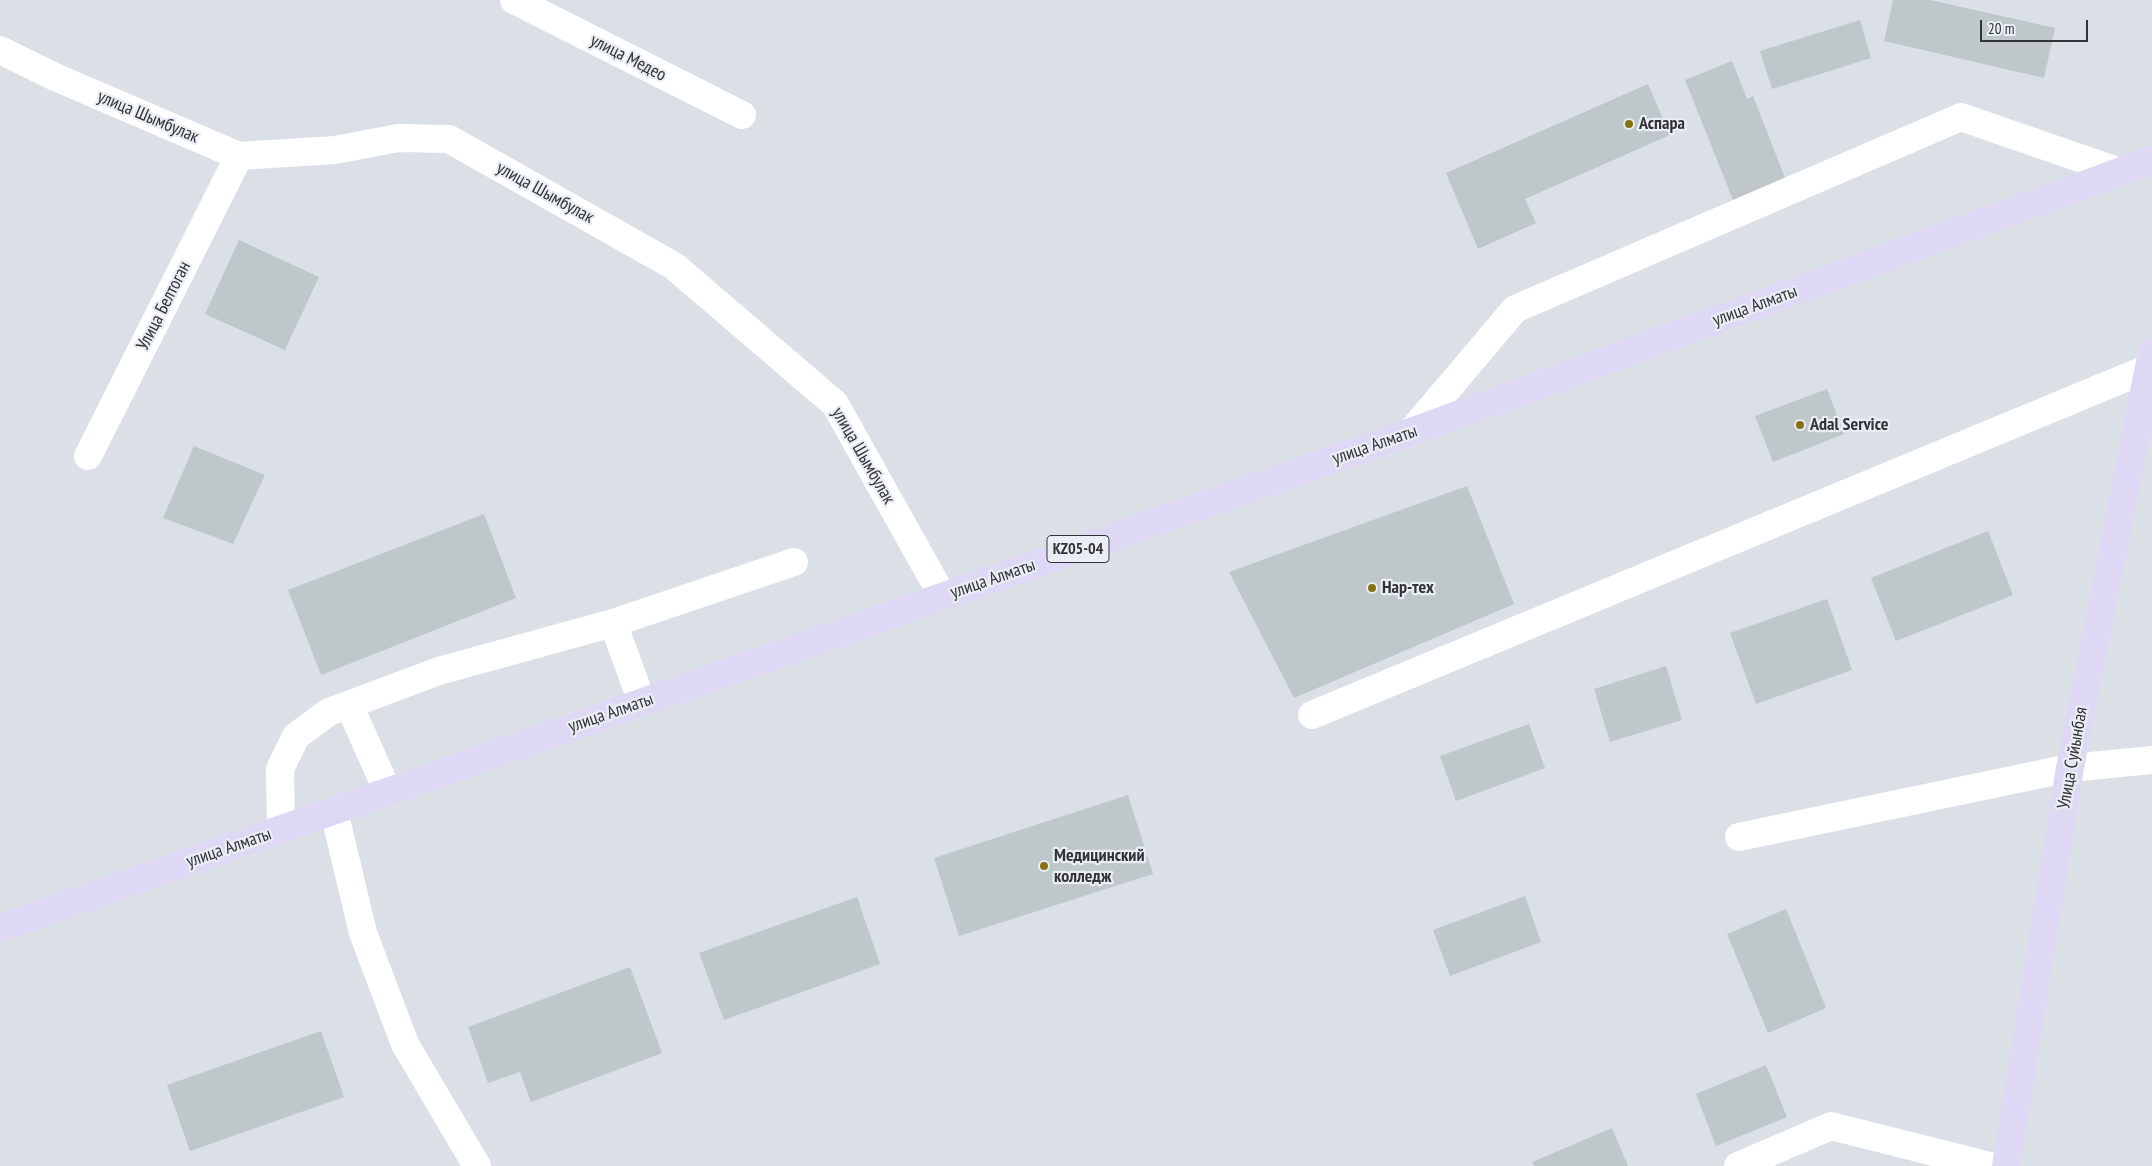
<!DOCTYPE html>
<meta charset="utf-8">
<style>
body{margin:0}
#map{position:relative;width:2152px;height:1166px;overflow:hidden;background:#dbdfe6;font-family:"PT Sans Narrow",sans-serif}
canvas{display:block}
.scale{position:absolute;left:1980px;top:20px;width:108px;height:22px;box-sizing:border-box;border:2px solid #323336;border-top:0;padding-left:6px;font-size:15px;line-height:18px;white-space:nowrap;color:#323336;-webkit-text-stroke:4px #e9edf4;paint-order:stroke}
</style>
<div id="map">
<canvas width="2152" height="1166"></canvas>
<div class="scale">20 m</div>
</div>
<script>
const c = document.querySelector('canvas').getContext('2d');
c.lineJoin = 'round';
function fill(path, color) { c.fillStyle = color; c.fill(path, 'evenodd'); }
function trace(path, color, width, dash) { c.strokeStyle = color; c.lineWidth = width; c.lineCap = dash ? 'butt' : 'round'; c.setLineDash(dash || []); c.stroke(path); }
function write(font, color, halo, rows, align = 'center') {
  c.font = font + ' "PT Sans Narrow",sans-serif'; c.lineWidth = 4.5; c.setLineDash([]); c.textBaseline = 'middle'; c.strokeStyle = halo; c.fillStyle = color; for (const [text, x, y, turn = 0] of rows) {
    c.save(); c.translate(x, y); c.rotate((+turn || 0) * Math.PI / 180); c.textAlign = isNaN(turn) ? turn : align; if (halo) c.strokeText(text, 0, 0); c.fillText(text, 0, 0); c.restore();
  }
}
fill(new Path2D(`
 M1893,0H1930L2055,28L2044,78L1884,41Z
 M1860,20L1871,58L1772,89L1760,51Z
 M1732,61L1747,99L1753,96L1785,178L1733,200L1685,80Z
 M1648,84L1670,135L1525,199L1536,223L1478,249L1446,173Z
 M239,240L319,277L285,350L205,314Z
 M1827,389L1844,434L1773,462L1755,416Z
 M194,446L265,475L233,544L163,518Z
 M1467,486L1514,604L1294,698L1229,572Z
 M484,514L516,598L321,675L288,590Z
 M1988,531L2013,595L1896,641L1871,578Z
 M1827,599L1852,670L1756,704L1730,633Z
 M1666,666L1682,720L1610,742L1594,689Z
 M1529,724L1545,768L1456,801L1440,756Z
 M1128,795L1153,874L959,936L934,858Z
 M1525,896L1541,942L1450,976L1433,930Z
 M857,897L880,964L724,1020L699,953Z
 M1786,909L1826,1008L1768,1033L1727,934Z
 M630,967L662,1053L531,1102L520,1072L488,1083L468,1027Z
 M321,1031L344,1097L190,1151L167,1085Z
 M1766,1065L1787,1117L1716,1146L1696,1094Z
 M1612,1128L1628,1166H1534L1532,1162Z`), '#bfc7cb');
trace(new Path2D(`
 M514,0L742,115
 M0,50L55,77L239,156L335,150L398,138L449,139L674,266L835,404L943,597
 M1411,432L1515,309L1961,117L2120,172
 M88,456L239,156
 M613,623L642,702
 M349,705L388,792
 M1312,715L2149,368
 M334,811L363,933L405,1044L477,1166
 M281,829L280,769L296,736L329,712L439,671L613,623L794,562
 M1739,837L2070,768L2152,760
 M1738,1166L1831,1126L1990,1166`), '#fff', 28);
trace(new Path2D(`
 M0,928L1411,432L2152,160
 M2006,1166L2070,768L2152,352`), '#ded8f4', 28);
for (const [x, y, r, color] of [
 [1629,124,5,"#877112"],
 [1800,425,5,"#877112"],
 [1372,588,5,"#877112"],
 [1044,866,5,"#877112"]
]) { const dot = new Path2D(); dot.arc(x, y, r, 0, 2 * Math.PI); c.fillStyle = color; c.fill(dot); trace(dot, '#e9edf4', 2); }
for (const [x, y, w] of [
 [1078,549,62]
]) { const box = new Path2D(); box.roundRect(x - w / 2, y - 13.5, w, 27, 4); c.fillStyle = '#e9edf4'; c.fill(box); trace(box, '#323336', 1); }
write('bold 16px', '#323336', null, [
 ["KZ05-04",1078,549]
]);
write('18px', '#323336', '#e9edf4', [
 ["улица Медео",628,58,27],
 ["улица Шымбулак",148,117,23],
 ["улица Шымбулак",545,193,29],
 ["Улица Белтоган",164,306,-63],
 ["улица Алматы",1755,306,-20],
 ["улица Алматы",1375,445,-19],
 ["улица Шымбулак",863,456,60],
 ["улица Алматы",993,579,-19],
 ["улица Алматы",611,713,-19],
 ["Улица Суйынбая",2073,758,-80],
 ["улица Алматы",229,848,-19]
]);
write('bold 18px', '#323336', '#e9edf4', [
 ["Аспара",1639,124],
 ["Adal Service",1810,425],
 ["Нар-тех",1382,588],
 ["Медицинский",1054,856],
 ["колледж",1054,877]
], 'left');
</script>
